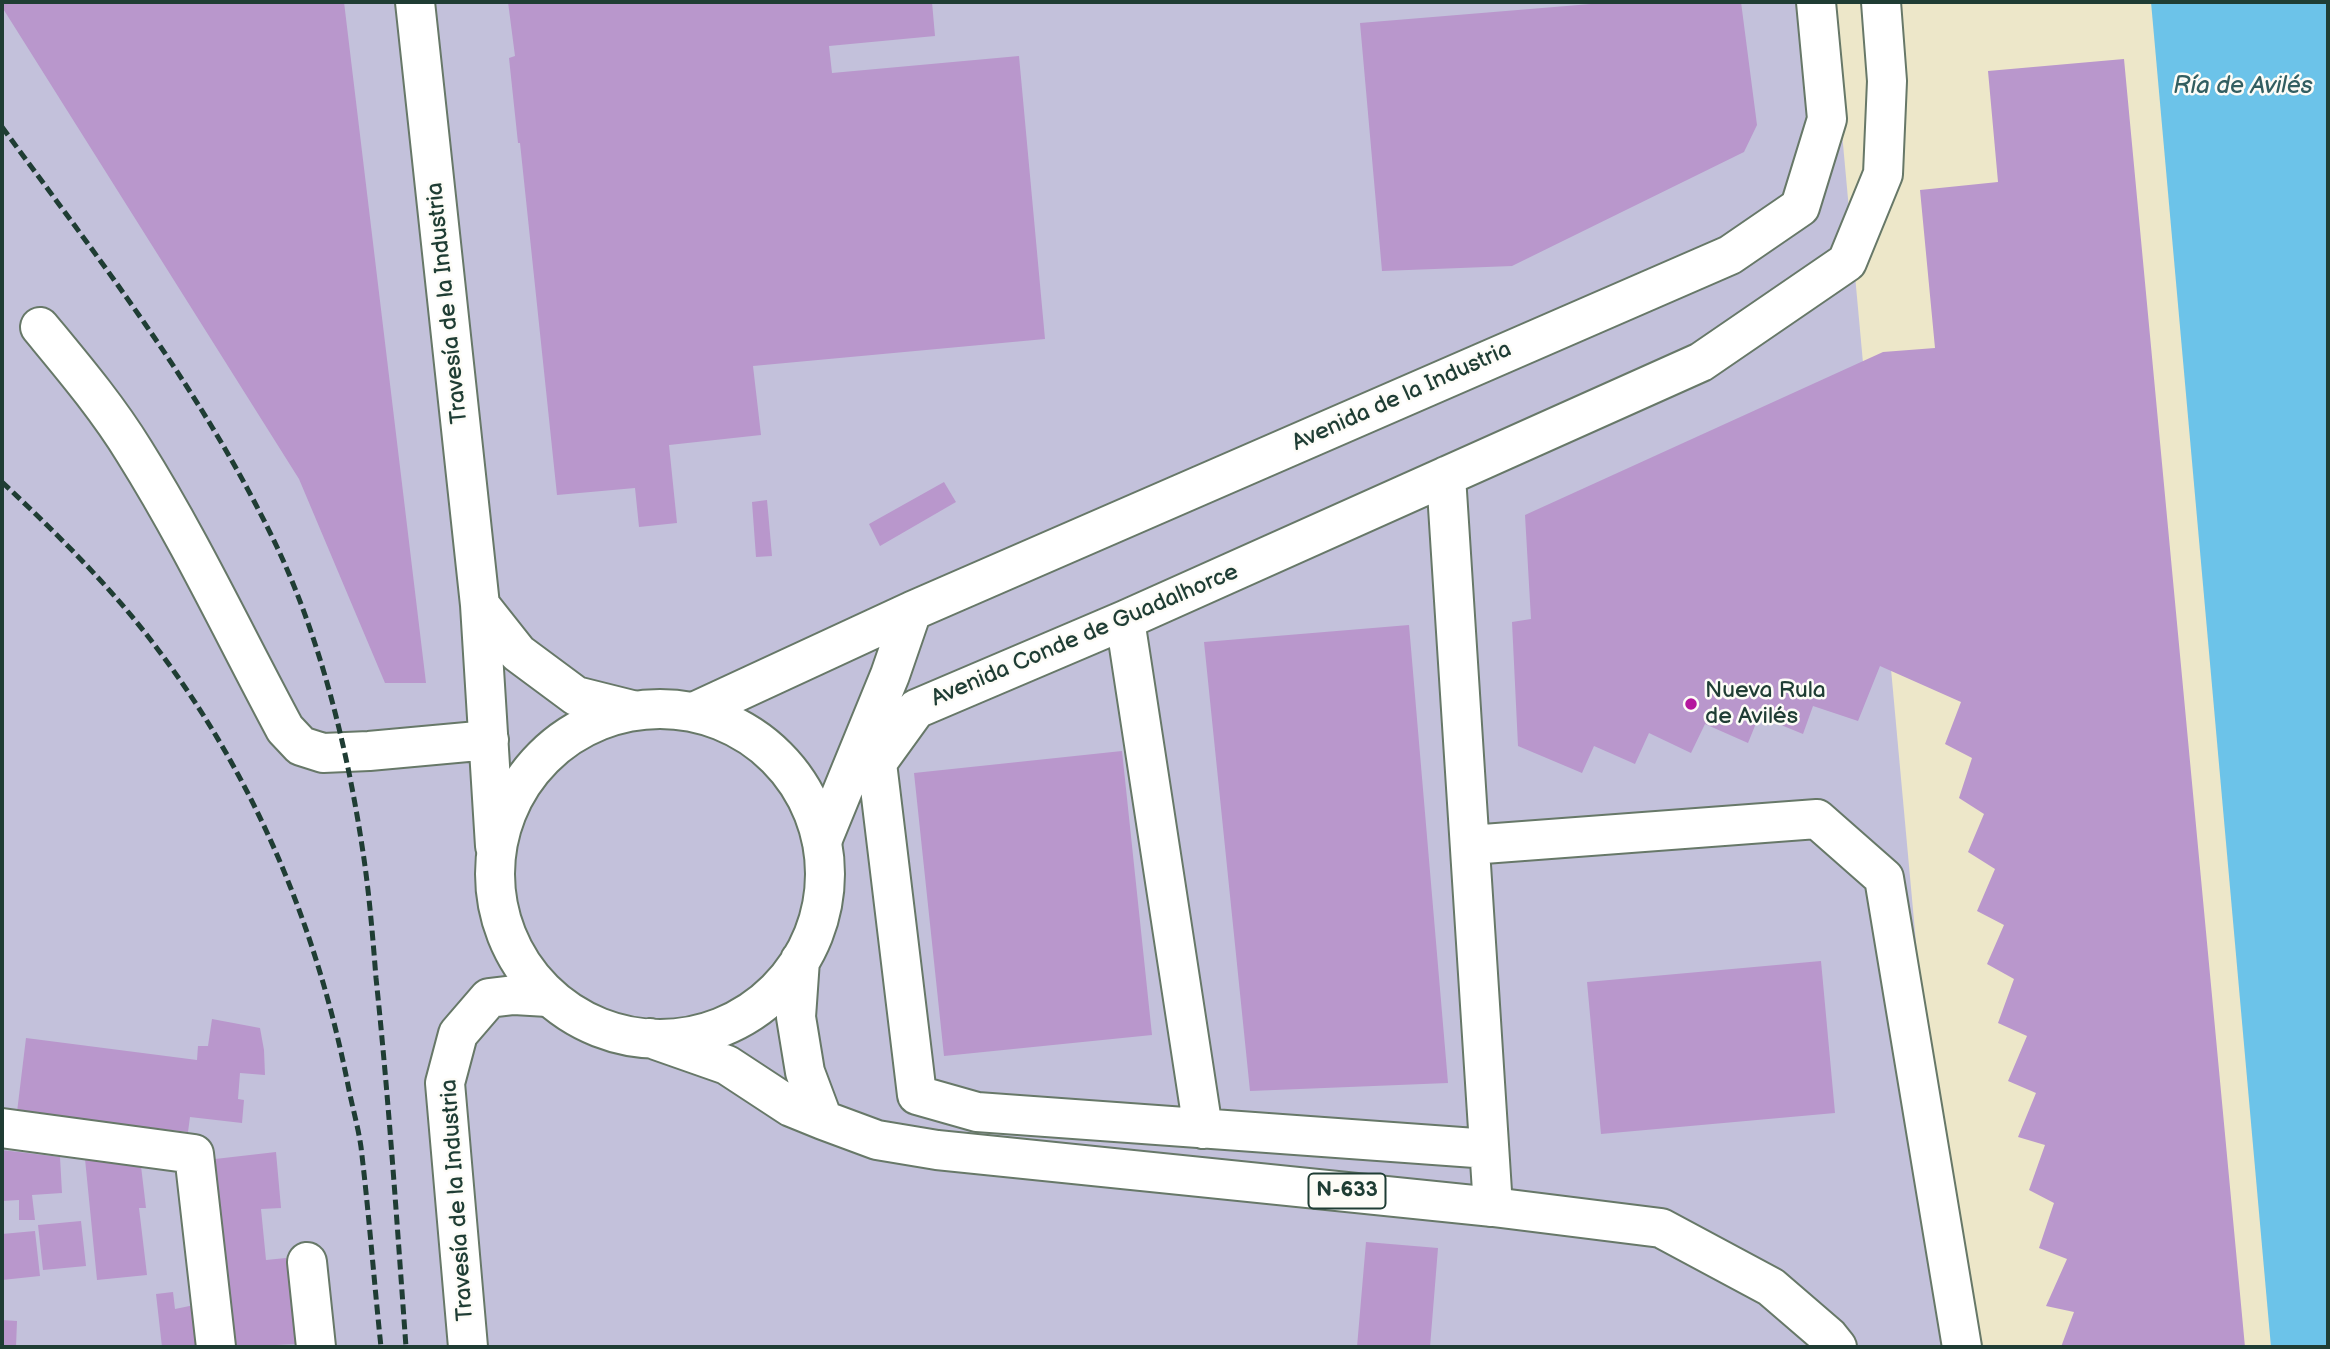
<!DOCTYPE html>
<meta charset="utf-8">
<style>
body{margin:0}
#map{position:relative;width:2330px;height:1349px;overflow:hidden;background:#ede7c9;font-family:"Balsamiq Sans",sans-serif}
canvas{display:block}
.frame{position:absolute;inset:0;border:4px solid #1f3d34;pointer-events:none}
</style>
<div id="map">
<canvas width="2330" height="1349"></canvas>
<div class="frame"></div>
</div>
<script>
const c = document.querySelector('canvas').getContext('2d');
c.lineJoin = 'round';
function fill(path, color) { c.fillStyle = color; c.fill(path, 'evenodd'); }
function trace(path, color, width, dash) { c.strokeStyle = color; c.lineWidth = width; c.lineCap = dash ? 'butt' : 'round'; c.setLineDash(dash || []); c.stroke(path); }
function write(font, color, halo, rows, align = 'center') {
  c.font = font + ' "Balsamiq Sans",sans-serif'; c.lineWidth = 5; c.setLineDash([]); c.textBaseline = 'middle'; c.strokeStyle = halo; c.fillStyle = color; for (const [text, x, y, turn = 0] of rows) {
    c.save(); c.translate(x, y); c.rotate((+turn || 0) * Math.PI / 180); c.textAlign = isNaN(turn) ? turn : align; if (halo) c.strokeText(text, 0, 0); c.fillText(text, 0, 0); c.restore();
  }
}
fill(new Path2D(`
 M2,2H1830L1953,1347H2Z`), '#c3c1db');
fill(new Path2D(`
 M2151,2H2328V1347H2271Z`), '#6cc3e9');
fill(new Path2D(`
 M2,2H344L426,683H385L299,479L2,7Z
 M508,2H932L935,36L829,46L832,73L1019,56L1045,339L753,366L761,435L669,445L677,523L639,527L635,488L557,495L520,143H518L509,58L515,56Z
 M1615,2H1741L1757,125L1744,152L1512,266L1382,271L1360,23Z
 M2124,59L2245,1347H2061L2074,1312L2046,1306L2067,1259L2039,1248L2054,1203L2029,1190L2045,1145L2018,1137L2036,1093L2008,1081L2027,1036L1998,1023L2014,979L1987,964L2004,925L1977,911L1995,869L1968,852L1984,814L1959,798L1972,758L1945,744L1961,702L1880,666L1858,721L1813,706L1803,734L1759,716L1748,743L1705,724L1691,753L1649,733L1635,764L1594,746L1582,773L1518,746L1512,622L1531,619L1525,515L1883,352L1935,348L1920,190L1998,182L1988,71Z
 M944,482L956,502L880,546L869,524Z
 M767,500L772,556L756,557L752,502Z
 M1409,625L1448,1083L1250,1091L1204,642Z
 M1122,751L1152,1035L944,1056L914,773Z
 M1821,961L1835,1113L1601,1134L1587,982Z
 M212,1019L260,1028L264,1050L265,1075L240,1073L238,1099L244,1100L242,1123L190,1117L188,1132L17,1112L26,1038L197,1060L198,1046H208Z
 M2,1150L60,1157L62,1193L32,1195L35,1220H19V1200L2,1201Z
 M276,1152L281,1208L261,1209L266,1260L286,1258L296,1344L236,1347L225,1253L222,1254L220,1240H224L215,1159Z
 M85,1159L141,1166L146,1208H139L147,1275L97,1280Z
 M81,1221L86,1266L43,1270L38,1225Z
 M35,1231L40,1276L2,1280V1234Z
 M1366,1242L1438,1248L1430,1347H1357Z
 M173,1292L175,1309L209,1302L213,1347H162L156,1294Z
 M2,1320L17,1321L16,1347H2Z`), '#b997cc');
const minor = new Path2D(`
 M415,2L480,605L495,846
 M40,327C73,367 107,407 134,451C190,540 235,636 285,729L301,746L323,753L369,751L489,740
 M1446,476L1493,1207
 M480,605L518,653L576,696L632,710
 M1125,620L1203,1129
 M696,711L912,611L1730,255L1800,207L1827,119L1816,2
 M822,841L890,675L912,611
 M1470,845L1817,819L1884,878L1962,1347
 M2,1128L194,1154L216,1347
 M1489,1149L977,1112L917,1095L877,763L916,709L1125,620L1701,362L1847,262L1883,174L1887,81L1881,2
 M307,1262L316,1347
 M468,1347L445,1083L458,1034L489,998L514,995L548,997`);
const highway = new Path2D(`
 M495 874a165 165 0 1 1 330 0a165 165 0 1 1-330 0Z
 M800,960L796,1017L805,1072L823,1120
 M650,1038L727,1065L791,1107L823,1120L877,1140L937,1150L1493,1207L1661,1228L1771,1287L1829,1337L1837,1347`);
trace(minor, '#677868', 42);
trace(highway, '#677868', 42);
trace(minor, '#fff', 38);
trace(highway, '#fff', 38);
trace(new Path2D(`
 M2,127C101,262 205,395 277,547C323,645 350,759 365,866C370,903 373,940 376,978C389,1101 397,1224 406,1347
 M2,482C54,531 106,582 150,639C252,771 316,923 348,1085C352,1106 358,1126 361,1147C369,1214 374,1281 381,1347`), '#1f3d34', 5, [10, 5]);
for (const [x, y, r, color] of [
 [1691,704,7,"#b5179e"]
]) { const dot = new Path2D(); dot.arc(x, y, r, 0, 2 * Math.PI); c.fillStyle = color; c.fill(dot); trace(dot, '#fdfcf7', 2.5); }
for (const [x, y, w] of [
 [1347,1191,77]
]) { const box = new Path2D(); box.roundRect(x - w / 2, y - 17.5, w, 35, 5); c.fillStyle = '#fdfcf7'; c.fill(box); trace(box, '#1f3d34', 2); }
write('bold 21px', '#1f3d34', null, [
 ["N-633",1347,1191]
]);
write('23px', '#1f3d34', '#fdfcf7', [
 ["Travesía de la Industria",448,303,-96],
 ["Avenida de la Industria",1402,397,-24],
 ["Avenida Conde de Guadalhorce",1085,636,-23],
 ["Travesía de la Industria",458,1200,-94]
]);
write('23px', '#1f3d34', '#fdfcf7', [
 ["Nueva Rula",1705,691],
 ["de Avilés",1705,717]
], 'left');
write('italic 24px', '#325e61', '#fdfcf7', [
 ["Ría de Avilés",2243,87]
]);
</script>
